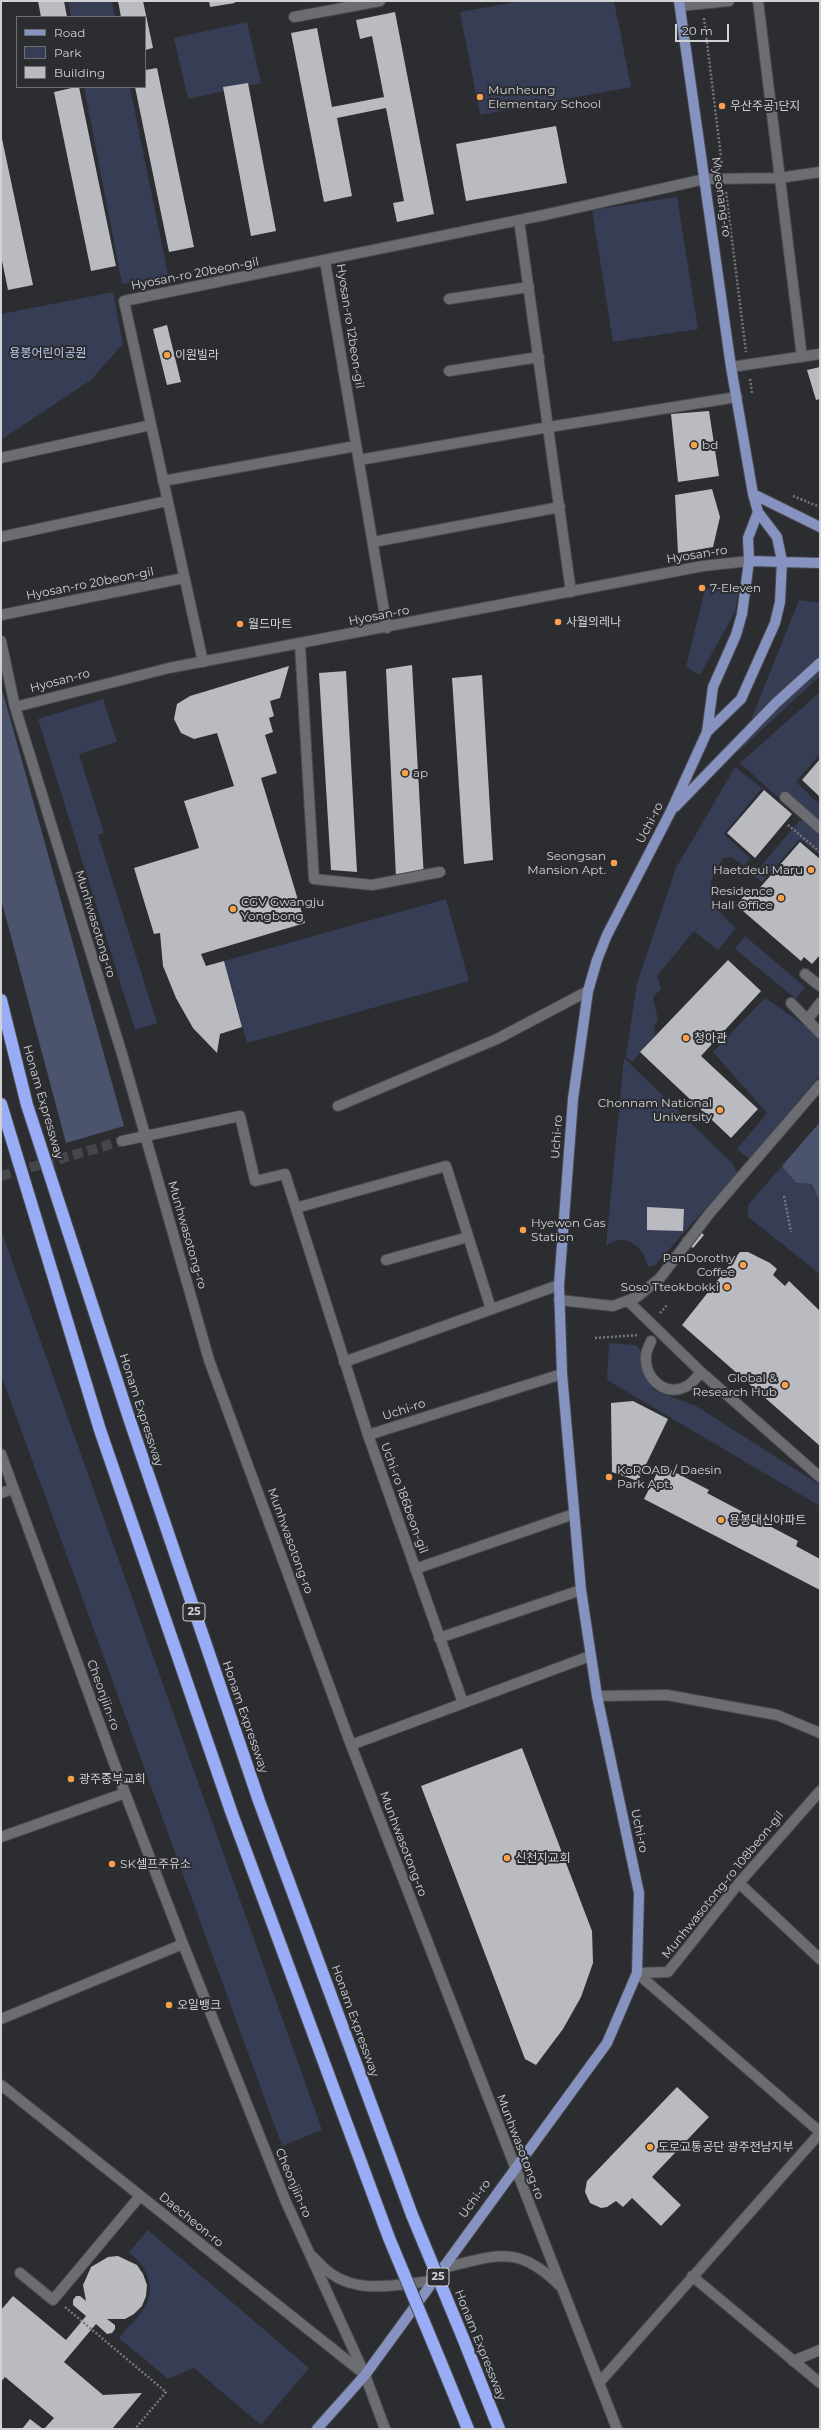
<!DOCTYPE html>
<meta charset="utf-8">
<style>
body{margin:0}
#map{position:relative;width:821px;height:2430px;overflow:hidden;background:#2b2d31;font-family:Montserrat,sans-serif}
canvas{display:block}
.frame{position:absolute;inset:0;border:2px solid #d1d2d5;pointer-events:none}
.legend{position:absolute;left:16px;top:16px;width:130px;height:72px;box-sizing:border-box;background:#2b2d31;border:1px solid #6d6f73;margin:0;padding:5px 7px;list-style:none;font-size:12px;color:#d1d2d5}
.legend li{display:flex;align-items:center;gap:8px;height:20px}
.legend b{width:20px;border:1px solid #6d6f73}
.scale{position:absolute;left:675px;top:24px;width:54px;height:18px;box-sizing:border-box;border:2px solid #d1d2d5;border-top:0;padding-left:5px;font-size:12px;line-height:14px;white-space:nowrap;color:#d1d2d5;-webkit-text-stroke:3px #2b2d31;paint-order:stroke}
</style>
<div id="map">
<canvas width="821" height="2430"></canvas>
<div class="frame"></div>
<ul class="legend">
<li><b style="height:5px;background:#8693c1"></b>Road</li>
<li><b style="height:11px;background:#363d54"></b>Park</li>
<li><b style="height:11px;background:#b9bbc1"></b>Building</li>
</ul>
<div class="scale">20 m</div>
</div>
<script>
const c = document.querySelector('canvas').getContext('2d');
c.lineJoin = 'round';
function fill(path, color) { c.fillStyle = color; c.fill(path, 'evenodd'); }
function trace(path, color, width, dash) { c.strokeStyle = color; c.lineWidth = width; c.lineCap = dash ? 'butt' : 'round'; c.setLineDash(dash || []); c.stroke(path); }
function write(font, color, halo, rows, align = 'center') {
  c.font = font + ' Montserrat,"Noto Sans KR",sans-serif'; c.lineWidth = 4; c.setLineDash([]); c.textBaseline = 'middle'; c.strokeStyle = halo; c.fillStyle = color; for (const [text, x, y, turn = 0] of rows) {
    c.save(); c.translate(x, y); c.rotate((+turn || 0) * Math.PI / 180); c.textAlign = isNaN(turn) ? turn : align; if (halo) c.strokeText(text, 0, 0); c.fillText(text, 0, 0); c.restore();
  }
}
fill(new Path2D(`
 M68,1H112L115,17H71Z
 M521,1H614L631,87L480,115L460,12Z
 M247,22L261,83L188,99L174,38Z
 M84,87H130L168,275L122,284Z
 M677,197L698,329L613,342L592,210Z
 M113,292L123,344L91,380L1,440V314Z
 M739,586L735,612L700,675L686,667L705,589Z
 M799,600L820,603V676L738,752Z
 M820,692V754L796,782L820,805V855L800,839L762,882L753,875L799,821H804L740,763Z
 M103,699L117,742L79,754L104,833L98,835L157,1023L135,1030L38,719Z
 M735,767L762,788L724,834L750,858L744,866L732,857L724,858C700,890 709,903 736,928L718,950L694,931L657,976L661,989L653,997L658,1020L654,1027L655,1035L632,1062L626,1057L637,983L676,868Z
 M446,899L469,981L247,1043L224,961Z
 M745,936L805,987L796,999L735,949Z
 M765,998L820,1036V1075L749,1159L737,1149L767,1113L713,1052Z
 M624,1058L733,1164L737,1173L655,1265L648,1267C644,1247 625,1231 606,1246Z
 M782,1166L796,1183L812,1184L820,1202V1274L748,1217V1205Z
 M1,1230L322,2130L282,2146L1,1375Z
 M609,1343L636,1345L641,1351L653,1390L696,1406L820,1485V1506L607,1380Z
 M148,2230L309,2368L261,2425L194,2368L168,2379L119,2338C126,2329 145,2311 148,2301C155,2281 143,2264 129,2252Z`), '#363d54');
fill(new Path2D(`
 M1,686L124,1126L66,1143L1,899Z
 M820,1122V1202L812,1184L796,1183L782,1166Z`), '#4b536d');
fill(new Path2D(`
 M38,1H64L67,17H41Z
 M118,1H143L153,48L145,50V17H121Z
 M209,1H234L235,3L210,7Z
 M395,12L434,214L397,222L393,203L404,201L386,108L337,118L352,196L324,202L291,33L317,28L332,107L384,97L372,36L360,39L356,20Z
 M157,68L194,247L169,252L135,87H145V70Z
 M248,83L276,231L251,236L223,87Z
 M76,87H79L116,266L91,271L54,92Z
 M556,126L567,183L466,201L456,144Z
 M1,134L33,285L8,290L1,256Z
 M167,325L181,382L167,385L153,329Z
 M820,367V399L816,400L807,370Z
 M709,411L719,476L678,482L671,414Z
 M712,489L720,517L713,547L678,553L675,495Z
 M412,665L424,879L396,877L386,669Z
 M289,666L280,698L270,701L274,716L269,718L273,732L265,735L277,773L261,778L305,923L201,954L206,966L224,961L242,1027L220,1034L217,1053L193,1028L176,998L163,966L160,933L154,934L134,868L199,848L184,801L234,786L217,733L194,739L181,733L174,719L177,704L190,696Z
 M346,671L357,872L331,870L319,673Z
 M482,675L493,860L464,864L452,678Z
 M820,759V797L802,780Z
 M764,790L792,814L755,858L727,833Z
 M800,842L820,859V955L812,964L804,957L801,961L736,905L752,887L757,891Z
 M728,960L761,991L701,1056L758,1109L731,1138L640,1052Z
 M647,1207L684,1209L683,1231L647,1230Z
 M694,1226L704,1235L693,1248L682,1239Z
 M740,1252H748L770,1263L777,1269L773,1275L785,1286L789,1281L820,1311V1446L682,1325Z
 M633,1401L668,1419L638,1481L612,1472L611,1403Z
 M661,1465L709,1490L707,1493L798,1541L796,1546L820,1559V1590L644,1499Z
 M522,1748L592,1931L593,1963L581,1997L563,2029L536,2065L525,2059L421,1786Z
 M677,2087L709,2117L652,2177L681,2205L661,2226L632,2198L623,2207L616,2201L607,2207L601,2208L590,2203L585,2192L587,2181Z
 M118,2256L137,2265L143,2274L147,2285L146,2296L142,2306L134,2314L125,2319H107L115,2325V2329L112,2333L107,2334L96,2324L64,2362L103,2395L142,2393L112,2429H44L54,2418L5,2377L1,2382V2310L13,2296L66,2340L86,2316L73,2305V2300L76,2296H80L86,2301L83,2285L91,2267L108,2257Z
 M30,2419L43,2429H22Z`), '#b9bbc1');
trace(new Path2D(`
 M1,1176L122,1141`), '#44464a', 10, [10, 5]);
const minor = new Path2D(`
 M758,1L802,357
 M680,6L729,1
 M294,17L380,1
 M519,220L571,592
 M325,261L387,628
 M449,299L529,287
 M731,367L820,354
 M449,371L539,357
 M1,458L151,425
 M359,460L549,427L737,397
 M163,481L356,446
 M1,537L167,501
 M373,542L560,507
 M1,615L184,578
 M1,641L15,707L122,1054L209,1360L351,1745L617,2429
 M300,645L314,879L372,885L440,872
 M203,662L124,301L544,215L705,179L779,178L820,172
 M15,707L169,668L703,566L749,561
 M785,797L820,828
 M805,974L820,986
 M791,1003L820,1033
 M808,1019L820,1003
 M338,1106L497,1039L588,991
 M122,1141L240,1116L255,1181L285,1174L368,1435L463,1703
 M296,1208L446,1166L491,1309
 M386,1260L468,1237
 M559,1300L613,1306L637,1297L660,1278L709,1214L820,1085
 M628,1301L701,1372L820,1477
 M651,1341C649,1346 646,1351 646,1356C644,1377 664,1397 685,1387C691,1385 697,1377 701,1372
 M344,1362L559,1285
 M368,1435L562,1374
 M1,1454L125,1793L183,1944L286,2202L365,2375L385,2429
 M1,1493L13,1489
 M415,1569L574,1514
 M439,1638L581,1590
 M597,1696L667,1695L777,1715L820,1733
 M351,1745L590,1656
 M1,1837L125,1793
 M739,1883L820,1959
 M637,1973L668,1972L739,1883L820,1791
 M637,1973L820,2132
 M1,2019L183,1944
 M1,2085L363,2373
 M312,2256C318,2262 324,2269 330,2273C360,2295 399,2284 433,2281
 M442,2268C494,2257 516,2242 559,2285
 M20,2273L53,2300L140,2196
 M692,2276L820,2383
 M793,2361L820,2350
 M599,2383L820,2133`);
const major = new Path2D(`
 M679,1L731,367L753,494L758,512L777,537L782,561L780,602L775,623L741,699L707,732
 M753,494L820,527
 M749,561L820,563
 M675,807L776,703L820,663
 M317,2429L365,2375L607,2043L637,1973L639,1893L597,1696L581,1590L562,1374L559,1285L573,1099L588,991L597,960L607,935L671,811L707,732L713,687L736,635L742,614L749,561L748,538L758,512`);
const highway = new Path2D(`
 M1,1000L27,1105L129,1418L259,1801L412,2215
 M1,1104L100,1430L232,1814L389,2238
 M463,2338L499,2429
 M439,2358L468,2429`);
trace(minor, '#494a4e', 12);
trace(major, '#494a4e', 12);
trace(highway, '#494a4e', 14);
trace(new Path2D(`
 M704,18L722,165
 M726,192L746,352
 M750,379L752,393
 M793,496L820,507
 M788,825L820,852
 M784,1196L791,1232
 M660,1313L667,1305
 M595,1338L639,1335
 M65,2307L166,2392L135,2429`), '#75777a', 2.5, [2, 2]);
trace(minor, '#6b6d72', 10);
trace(major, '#8693c1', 10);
trace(highway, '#98adf6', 12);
const highwayBridge = new Path2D(`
 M412,2215L463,2338
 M389,2238L439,2358`);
trace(highwayBridge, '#494a4e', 14, []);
trace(highwayBridge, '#98adf6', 12);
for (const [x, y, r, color] of [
 [480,97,4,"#f9a04c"],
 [722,106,4,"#f9a04c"],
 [167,355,4,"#f9a04c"],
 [694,445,4,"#f9a04c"],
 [702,588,4,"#f9a04c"],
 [558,622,4,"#f9a04c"],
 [240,624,4,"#f9a04c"],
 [405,773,4,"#f9a04c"],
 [614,863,4,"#f9a04c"],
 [811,870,4,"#f9a04c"],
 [781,898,4,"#f9a04c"],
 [233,909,4,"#f9a04c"],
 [686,1038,4,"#f9a04c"],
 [720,1110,4,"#f9a04c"],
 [523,1230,4,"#f9a04c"],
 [743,1265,4,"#f9a04c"],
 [727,1287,4,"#f9a04c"],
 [785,1385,4,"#f9a04c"],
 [609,1477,4,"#f9a04c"],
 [721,1520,4,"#f9a04c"],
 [71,1779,4,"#f9a04c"],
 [507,1858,4,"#f9a04c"],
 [112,1864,4,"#f9a04c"],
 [169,2005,4,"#f9a04c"],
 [650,2147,4,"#f9a04c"]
]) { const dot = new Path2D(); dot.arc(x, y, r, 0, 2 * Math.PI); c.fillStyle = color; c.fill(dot); trace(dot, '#2b2d31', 1.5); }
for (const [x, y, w] of [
 [194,1612,22],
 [438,2277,22]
]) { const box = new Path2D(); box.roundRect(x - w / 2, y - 9, w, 18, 3); c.fillStyle = '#2b2d31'; c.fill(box); trace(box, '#d1d2d5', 1); }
write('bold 11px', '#d1d2d5', null, [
 ["25",194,1612],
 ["25",438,2277]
]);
write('12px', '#d1d2d5', '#2b2d31', [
 ["Munheung",488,90],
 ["Elementary School",488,104],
 ["우산주공1단지",730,106],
 ["이원빌라",175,355],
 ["bd",702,445],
 ["7-Eleven",710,588],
 ["사월의레나",566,622],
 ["월드마트",248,624],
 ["ap",413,773],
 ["Seongsan",606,856,"right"],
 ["Mansion Apt.",606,870,"right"],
 ["Haetdeul Maru",803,870,"right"],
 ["Residence",773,891,"right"],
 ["Hall Office",773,905,"right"],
 ["CGV Gwangju",241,902],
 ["Yongbong",241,916],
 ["청아관",694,1038],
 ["Chonnam National",712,1103,"right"],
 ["University",712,1117,"right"],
 ["Hyewon Gas",531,1223],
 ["Station",531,1237],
 ["PanDorothy",735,1258,"right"],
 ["Coffee",735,1272,"right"],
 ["Soso Tteokbokki",719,1287,"right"],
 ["Global &",777,1378,"right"],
 ["Research Hub",777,1392,"right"],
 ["KoROAD / Daesin",617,1470],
 ["Park Apt.",617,1484],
 ["용봉대신아파트",729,1520],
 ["광주중부교회",79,1779],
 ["신천지교회",515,1858],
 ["SK셀프주유소",120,1864],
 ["오일뱅크",177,2005],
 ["도로교통공단 광주전남지부",658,2147]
], 'left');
write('12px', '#d1d2d5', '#2b2d31', [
 ["Myeonang-ro",721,197,82],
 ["Hyosan-ro 20beon-gil",195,274,-11],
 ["Hyosan-ro 12beon-gil",350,326,81],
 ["Hyosan-ro",697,555,-9],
 ["Hyosan-ro 20beon-gil",90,584,-11],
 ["Hyosan-ro",379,616,-11],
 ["Hyosan-ro",60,681,-15],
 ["Uchi-ro",650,823,-63],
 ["Munhwasotong-ro",95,924,73],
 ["Honam Expressway",43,1102,74],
 ["Uchi-ro",557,1137,-86],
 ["Munhwasotong-ro",187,1235,74],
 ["Honam Expressway",141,1410,72],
 ["Uchi-ro",404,1410,-18],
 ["Uchi-ro 186beon-gil",404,1498,70],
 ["Munhwasotong-ro",290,1541,70],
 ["Cheonjiin-ro",103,1695,70],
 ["Honam Expressway",245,1717,71],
 ["Uchi-ro",639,1831,78],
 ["Munhwasotong-ro",403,1844,69],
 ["Munhwasotong-ro 108beon-gil",723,1885,-51],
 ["Honam Expressway",355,2021,70],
 ["Munhwasotong-ro",520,2147,69],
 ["Cheonjiin-ro",293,2183,67],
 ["Uchi-ro",475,2199,-54],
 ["Daecheon-ro",191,2220,39],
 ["Honam Expressway",480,2345,68]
]);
write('12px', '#c0cdf6', '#2b2d31', [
 ["용봉어린이공원",48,353]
]);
</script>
